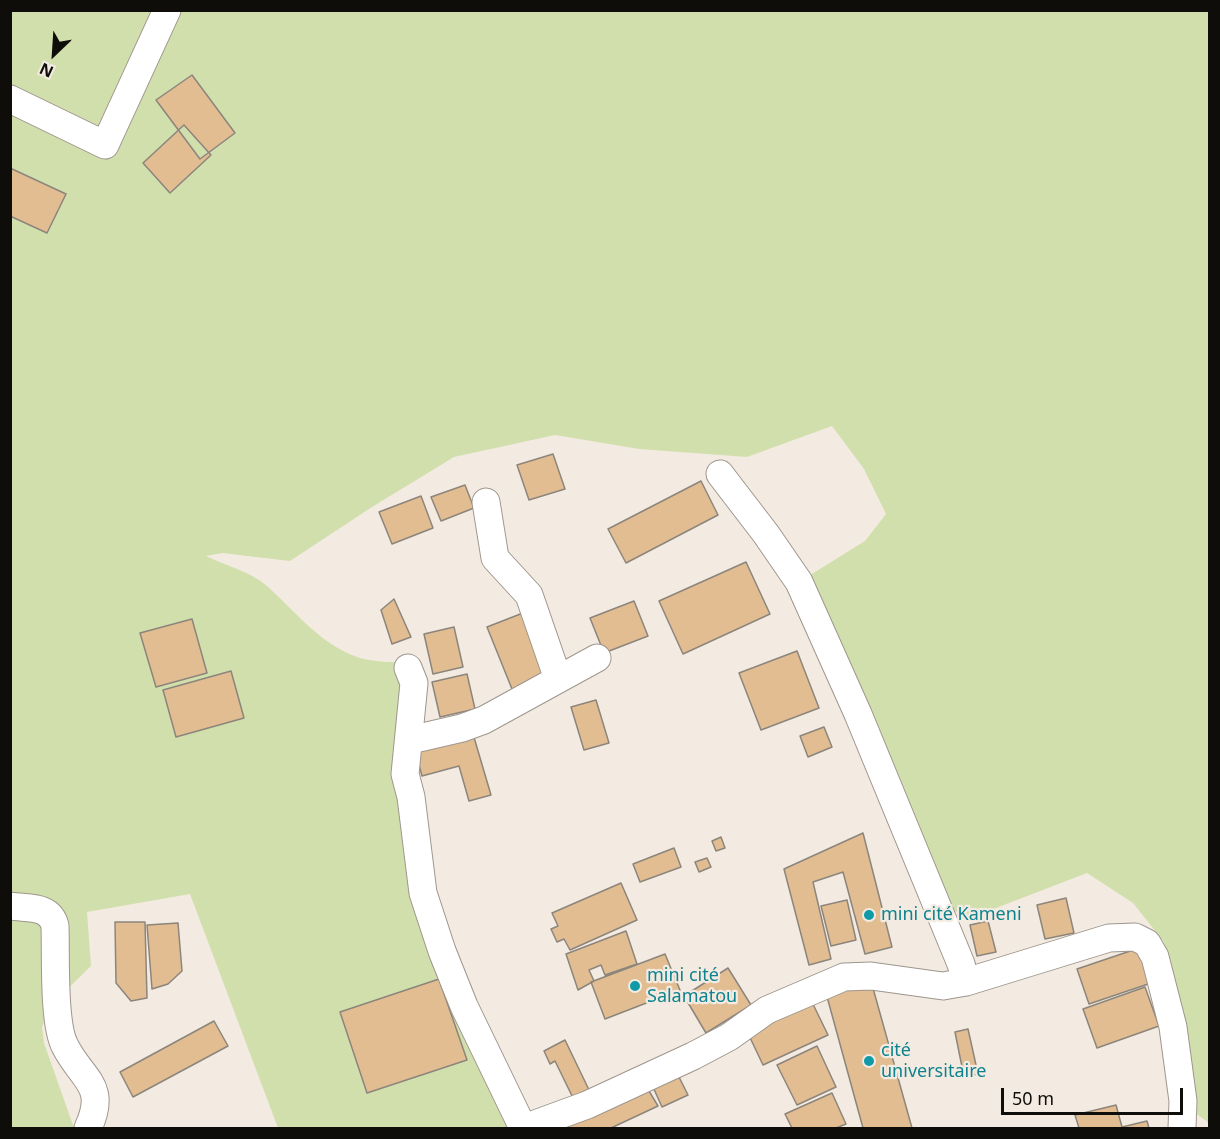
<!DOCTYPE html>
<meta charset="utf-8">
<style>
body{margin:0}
#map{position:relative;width:1220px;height:1139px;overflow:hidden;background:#f3ebe1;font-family:"Noto Sans",sans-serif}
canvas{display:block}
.frame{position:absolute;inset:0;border:12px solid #0f0d09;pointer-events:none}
.north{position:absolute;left:24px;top:24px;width:60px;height:60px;-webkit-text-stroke:4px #f3ebe1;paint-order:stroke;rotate:205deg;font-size:16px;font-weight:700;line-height:24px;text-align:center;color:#0f0d09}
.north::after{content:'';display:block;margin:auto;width:21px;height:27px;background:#0f0d09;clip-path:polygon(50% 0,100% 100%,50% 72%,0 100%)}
.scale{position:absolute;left:1001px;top:1088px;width:182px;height:27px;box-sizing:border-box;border:3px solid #0f0d09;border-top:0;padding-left:8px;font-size:18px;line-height:21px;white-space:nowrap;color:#0f0d09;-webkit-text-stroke:4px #f3ebe1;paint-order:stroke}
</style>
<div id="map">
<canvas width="1220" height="1139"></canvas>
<div class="frame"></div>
<div class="north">N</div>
<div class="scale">50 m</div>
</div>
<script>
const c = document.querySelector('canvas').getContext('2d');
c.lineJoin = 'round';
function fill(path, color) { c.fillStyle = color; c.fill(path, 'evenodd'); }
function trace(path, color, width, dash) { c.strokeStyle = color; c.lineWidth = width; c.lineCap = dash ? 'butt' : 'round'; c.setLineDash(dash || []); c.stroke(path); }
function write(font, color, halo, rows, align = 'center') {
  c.font = font + ' "Noto Sans",sans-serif'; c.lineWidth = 4.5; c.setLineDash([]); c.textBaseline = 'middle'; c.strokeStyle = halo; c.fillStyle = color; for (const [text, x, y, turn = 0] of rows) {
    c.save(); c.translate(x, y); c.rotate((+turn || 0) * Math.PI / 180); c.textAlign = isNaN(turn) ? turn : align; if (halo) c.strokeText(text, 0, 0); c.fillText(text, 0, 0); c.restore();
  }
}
fill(new Path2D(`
 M10,11H1209V1123L1194,1112L1164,942L1133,903L1087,873L970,918L952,910L799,582L865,541L886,514L864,469L832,426L747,457L639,449L555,435L454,457L372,507L290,561L222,553L206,556C226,566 250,571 267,586C296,612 320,644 357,657C375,663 394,661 412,664L423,893L523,1128H278L190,894L87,912L91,966L51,1005L42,1027L44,1043L74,1128H11Z`), '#d1dfad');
const building = new Path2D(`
 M192,75L235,133L200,159L156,100Z
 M184,125L211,155L170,193L143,163Z
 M10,168L66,194L47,233L10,216Z
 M553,454L565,489L529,500L517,465Z
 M701,481L718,515L626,563L608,529Z
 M465,485L474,508L441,521L431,497Z
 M421,496L433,528L392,544L379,512Z
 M746,562L770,614L683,654L659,601Z
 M394,599L411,637L392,644L381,610Z
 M634,601L648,636L604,653L590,618Z
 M528,611L555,678L514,694L487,627Z
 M192,619L207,673L156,687L140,633Z
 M454,627L463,667L433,674L424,634Z
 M797,651L819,708L761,730L739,673Z
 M231,671L244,718L176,737L163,690Z
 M467,674L475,709L440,717L432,682Z
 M596,700L609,743L584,750L571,707Z
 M824,727L832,747L808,757L800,736Z
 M473,734L491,795L469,801L459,766L422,776L415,750Z
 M863,833L892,947L865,954L843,872L813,882L831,959L809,965L784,869Z
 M721,837L725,848L716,851L712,841Z
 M674,848L681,867L640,882L633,864Z
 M707,858L711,867L699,872L695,862Z
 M621,883L637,920L570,950L564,939L557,942L551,929L558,926L552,913Z
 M1066,898L1074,933L1045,939L1037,905Z
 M847,900L856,940L831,946L821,906Z
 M988,921L996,952L977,956L970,925Z
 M115,922H145L147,998L131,1001L116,983Z
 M178,923L182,971L168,984L152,989L147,925Z
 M626,931L637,964L605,975L601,965L589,970L594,981L578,990L566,954Z
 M1142,947L1154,982L1089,1004L1077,969Z
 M665,954L680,990L605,1019L591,982Z
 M728,968L751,1005L706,1033L684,996Z
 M439,979L467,1060L367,1093L340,1012Z
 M871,981L912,1128H863L826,993Z
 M1145,987L1159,1026L1097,1048L1083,1009Z
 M810,998L828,1035L763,1065L745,1027Z
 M214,1021L228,1046L133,1097L120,1072Z
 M968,1029L978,1074L964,1077L955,1032Z
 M565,1040L591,1094L575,1102L555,1061L550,1064L544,1051Z
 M817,1046L836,1087L797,1105L777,1065Z
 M678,1075L688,1095L662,1107L653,1087Z
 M646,1086L658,1106L611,1128H556Z
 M832,1093L846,1124L836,1128H792L785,1114Z
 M1116,1105L1122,1127L1147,1121L1149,1128H1079L1075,1115Z`);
fill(building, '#e2bd92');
trace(building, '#8c857c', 1.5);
const minor = new Path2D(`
 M10,99L105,145L167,10
 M720,474L766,534L799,582L858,714L961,964L966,982
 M486,502L495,558L529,595L558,679
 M408,668L414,683L405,774L411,797L423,893L442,951L464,1006L523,1128
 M410,740L462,728L484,720L597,658
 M10,906C29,909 50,905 55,926C56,954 53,1024 65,1046C82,1080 108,1085 88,1128
 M524,1128L587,1105L693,1056L729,1037L767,1010L844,977L871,976L943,986L966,982L1109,938L1135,937L1147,943L1155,957L1173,1027L1183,1101L1182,1128`);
trace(minor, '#9e968d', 29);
trace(minor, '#fff', 27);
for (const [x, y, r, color] of [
 [869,915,6,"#0f9aa8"],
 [635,986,6,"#0f9aa8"],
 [869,1061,6,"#0f9aa8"]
]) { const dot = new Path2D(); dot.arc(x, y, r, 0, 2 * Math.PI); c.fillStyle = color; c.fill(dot); trace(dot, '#f3ebe1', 2); }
write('18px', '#0d838f', '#f3ebe1', [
 ["mini cité Kameni",881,915],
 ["mini cité",647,976],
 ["Salamatou",647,997],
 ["cité",881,1051],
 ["universitaire",881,1072]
], 'left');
</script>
